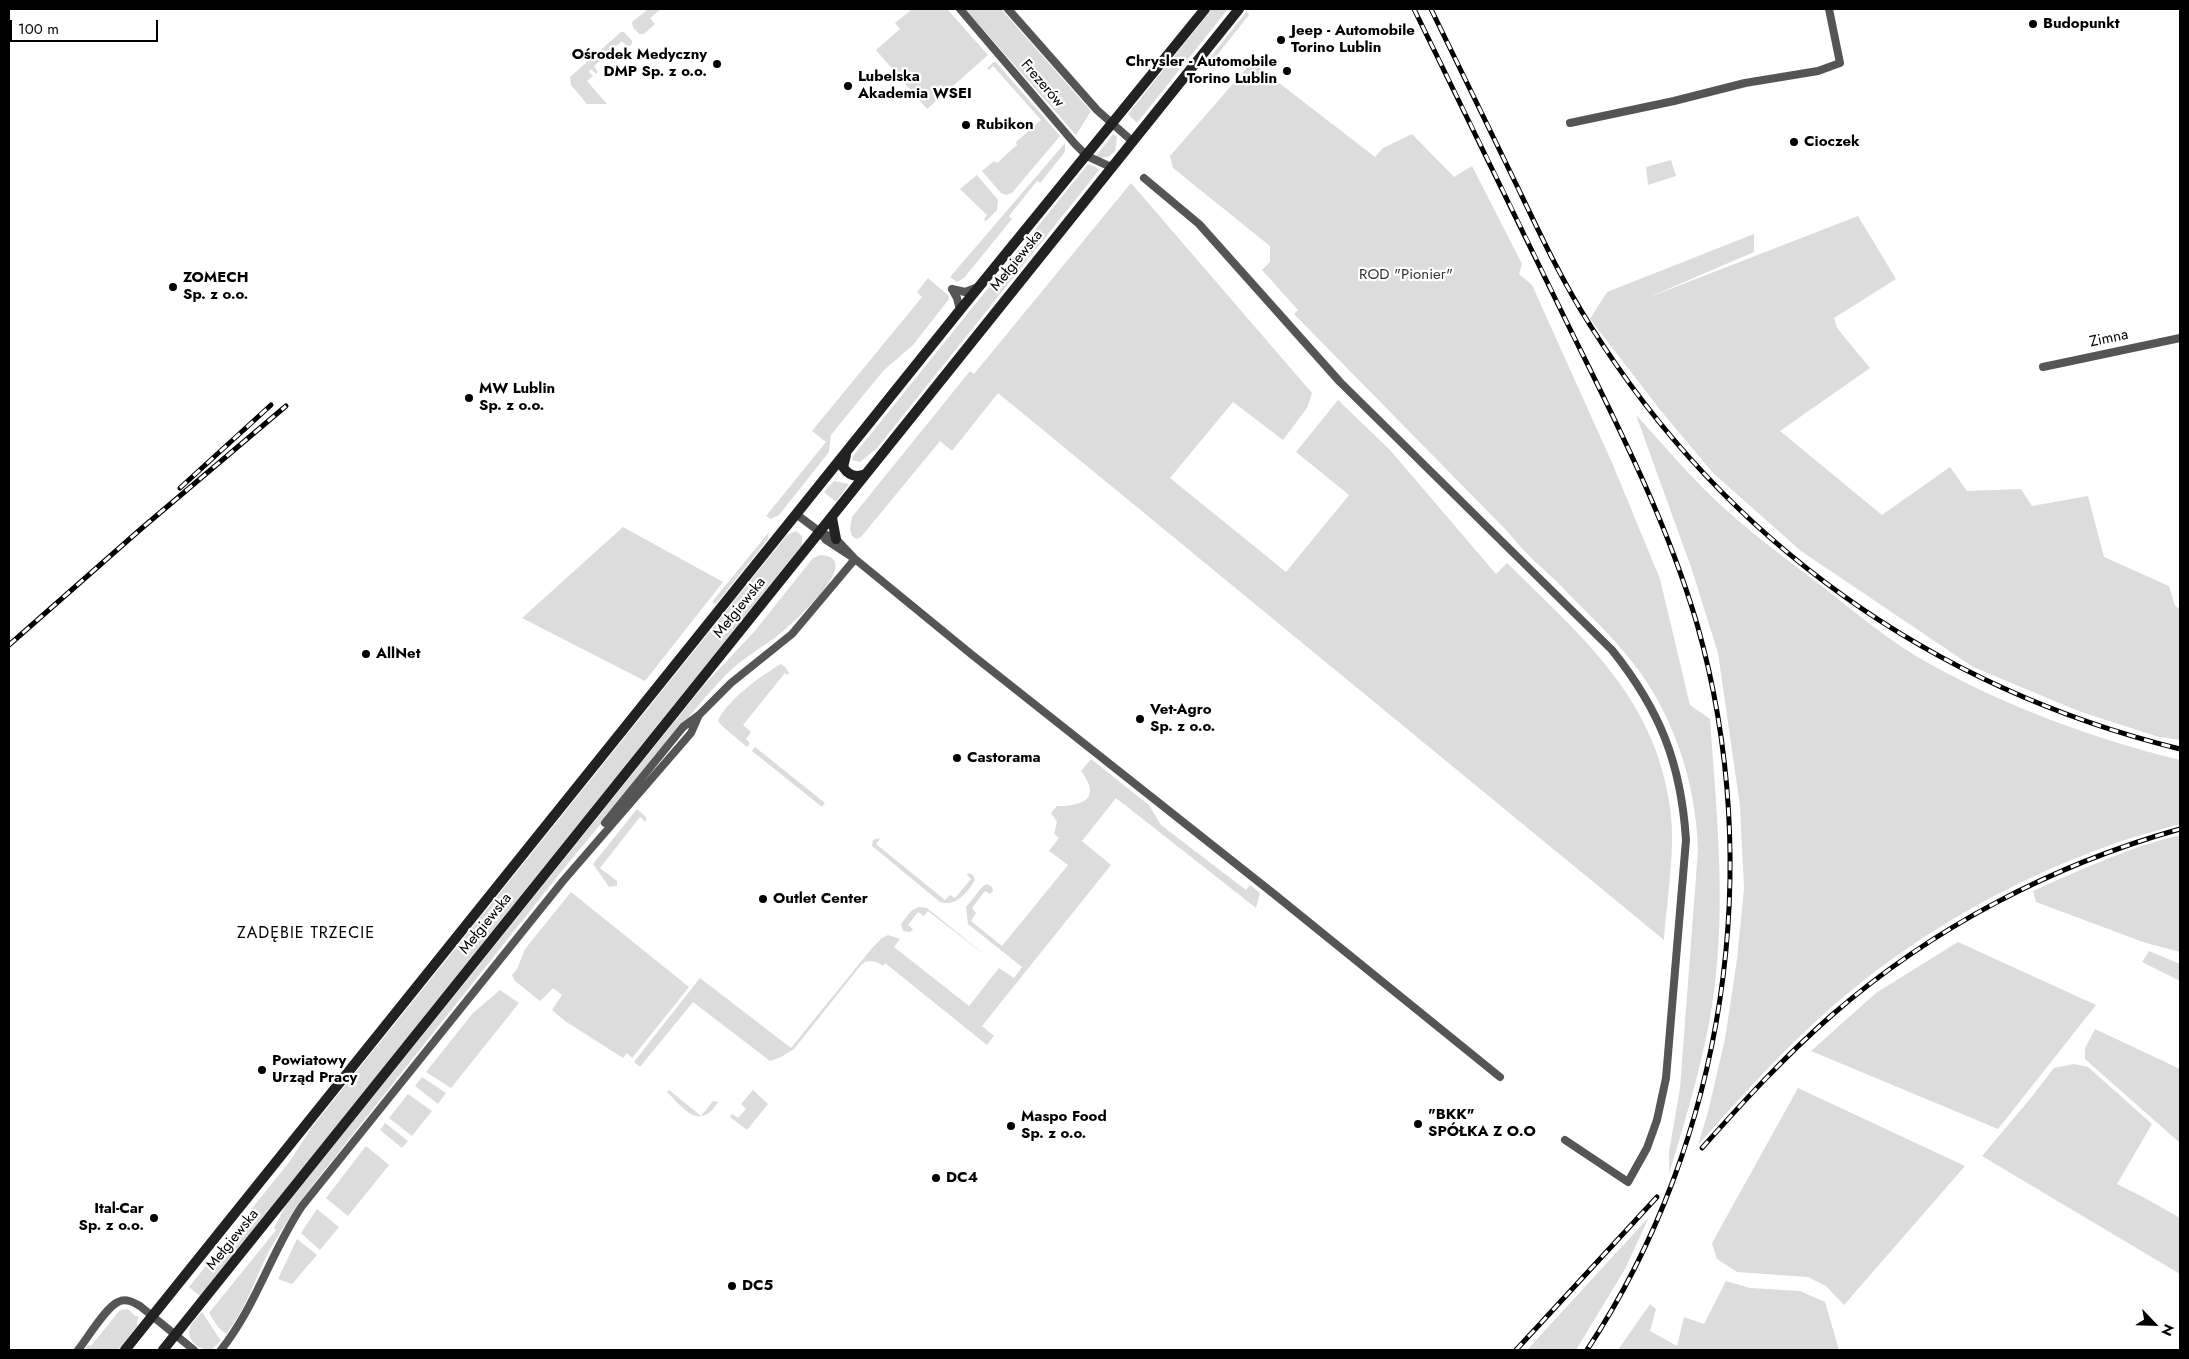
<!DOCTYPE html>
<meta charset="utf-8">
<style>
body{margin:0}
#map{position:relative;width:2189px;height:1359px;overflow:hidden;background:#fff;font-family:Jost,sans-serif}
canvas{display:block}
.frame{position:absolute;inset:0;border:10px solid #000;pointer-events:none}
.north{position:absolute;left:2129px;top:1299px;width:50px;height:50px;-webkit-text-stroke:4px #fff;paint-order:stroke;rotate:114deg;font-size:14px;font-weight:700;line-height:20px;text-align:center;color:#000}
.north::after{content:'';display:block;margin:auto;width:18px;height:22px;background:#000;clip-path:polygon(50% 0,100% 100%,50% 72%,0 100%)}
.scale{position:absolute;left:10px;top:20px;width:148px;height:22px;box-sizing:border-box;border:2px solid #000;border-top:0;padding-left:6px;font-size:15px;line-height:18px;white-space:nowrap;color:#000;-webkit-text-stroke:4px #fff;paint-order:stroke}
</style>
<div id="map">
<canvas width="2189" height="1359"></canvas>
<div class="frame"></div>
<div class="north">N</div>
<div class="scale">100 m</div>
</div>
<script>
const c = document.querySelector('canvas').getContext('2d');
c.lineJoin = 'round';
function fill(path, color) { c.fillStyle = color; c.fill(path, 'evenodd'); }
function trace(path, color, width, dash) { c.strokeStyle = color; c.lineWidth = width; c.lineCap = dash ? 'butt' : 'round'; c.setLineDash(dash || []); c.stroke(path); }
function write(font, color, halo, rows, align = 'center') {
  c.font = font + ' Jost,sans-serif'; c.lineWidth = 4.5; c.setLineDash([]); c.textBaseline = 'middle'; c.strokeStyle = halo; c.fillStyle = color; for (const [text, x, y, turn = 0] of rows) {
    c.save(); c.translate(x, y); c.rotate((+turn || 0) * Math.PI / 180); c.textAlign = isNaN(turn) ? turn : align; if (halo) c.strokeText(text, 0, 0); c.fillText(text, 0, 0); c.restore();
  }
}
fill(new Path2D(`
 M648,9H661L650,18L655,24L644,34H639L633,27L632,22Z
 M912,9H947L988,55L927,109L876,50L900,29L895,23Z
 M965,9H1001L1091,111L1076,135Z
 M1212,9H1228L1137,123L1128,114Z
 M1247,11L1249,15L1210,64L1207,62L1209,59Z
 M621,32H624L632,41V44L628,47L622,41L594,66L598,72L596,74L591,69L589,72L593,76L587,81L607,104H587L571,85L570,77Z
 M995,61L1060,136L1012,193L1007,195L1001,193L982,171L994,161L997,163L1017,145L1016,142L1041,120L993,66L989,70L987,68Z
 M1252,62L1375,157L1383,148L1412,134L1454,177L1472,166L1522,264L1519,274L1532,285L1613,465L1660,579L1690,705L1710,719C1716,804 1725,890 1716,975C1709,1043 1689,1108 1669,1174V1152L1680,1088L1698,850C1696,779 1671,706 1624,652C1605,629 1582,608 1561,586C1543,568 1524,553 1508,532L1294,314L1298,310L1262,270L1270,262V246L1173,168L1170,156Z
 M1113,134L1117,137L1115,151L1108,157L1099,158L1096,156Z
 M1065,143V152L1040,183L1037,181L1009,216L1012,219L964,278L957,282L950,277Z
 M1671,160L1676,176L1648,185L1646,167Z
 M1088,164L1100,169L877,448L860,462L852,460L853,456Z
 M977,175L998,200L997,210L986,221L984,220L987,215L960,189Z
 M1131,183L1312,393L1307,408L1283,440L1233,402L1170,478L1286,572L1349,495L1296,452L1338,400L1390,450L1496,574L1507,563C1581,636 1655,697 1670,807C1676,850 1667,897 1664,940L998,393L952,451L940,441L861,537L856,539L852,536L850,529L852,517L970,371L974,374Z
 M1858,216L1896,279L1834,318L1837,328L1870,368L1780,431L1882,515L1950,467L1967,491L2021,489L2032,506L2088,496L2104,557L2169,586L2175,606L2180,609V740L2159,737L2081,712L1973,667L1801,551L1713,473L1661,411L1590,319L1607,292L1754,234V252L1647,298Z
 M928,278L949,296V299L913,345L883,371L831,435L829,452L779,515L771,519L766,516L826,442L812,431L922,297L917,292Z
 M1636,415C1661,442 1686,472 1713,498C1746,529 1783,557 1819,584C1855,612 1890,642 1930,664C2007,707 2094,739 2180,760V824C2156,831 2131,837 2108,846C2001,884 1898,945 1815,1022C1774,1060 1735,1103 1698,1145L1708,1112L1725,1039L1737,959L1744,888L1740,806L1718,653L1692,570Z
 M834,481L849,484L836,502L824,492Z
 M623,527L723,582L645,681L522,618Z
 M796,531L802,536V545L200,1296L189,1287L290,1161L312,1127L787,535Z
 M769,532L768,539L716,604L712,602Z
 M820,555C869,557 788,628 776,637C761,648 744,658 731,670C706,694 685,722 663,749C629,790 595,831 561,872C473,983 385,1093 298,1204C288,1220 278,1235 269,1251C255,1279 246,1309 226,1334L218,1327L209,1313L276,1230L274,1228L286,1205L704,685L754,632L813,558Z
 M781,664L786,668L789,673L787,675L785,673L743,725L751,732L746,739L750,743L747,747L722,726L718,721C726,701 762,675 781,664Z
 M755,747L825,803L822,807L752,751Z
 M1091,759L1149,805L1161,825L1246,890L1250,885L1260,893L1256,908L1116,798L1082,841L1111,865L982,1026L994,1036L987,1045L885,963L883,966C877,961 867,959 861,965L794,1049L781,1057L770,1061L693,1002L640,1067L634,1062L700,978L791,1048L872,948L882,938L888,935L900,939L894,947L969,1006L999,968L1014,978L1022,967L968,924L966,907L983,886L987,884L992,887L993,891L990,894L985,891L972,908L976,913L971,921L1002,946L1068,865L1049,851L1059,838L1054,834L1057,822L1051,813L1057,806C1083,806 1102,799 1081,771Z
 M637,809L646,817V822L640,817L600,868L617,881V886L609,887L593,864Z
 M2180,835V952L2143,942L2036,902L2033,891C2080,870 2129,847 2180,835Z
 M878,838L880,839L876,844L945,900L950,895L955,898L971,879L967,875L968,873L973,875L975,880C967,893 956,907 940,902L872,846L873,840Z
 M571,892L689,987L632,1058L627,1053L623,1058L565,1021L552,1010L562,995L553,988L540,1001L515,981L512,975L517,969L525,949Z
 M919,907L927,908L990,959L928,911L924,916L918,912L908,925L913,929L910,932L903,931L901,924L911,911Z
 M1958,942L2096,1005L1998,1129L1811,1051L1876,993Z
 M2149,951L2180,964V981L2142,962Z
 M500,990L519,1003L451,1088L426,1072L473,1013Z
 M2095,1029L2180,1069V1143L2085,1059V1048Z
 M2074,1064L2088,1067L2152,1124L2117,1184L2145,1198L2180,1218V1274L1982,1156L2030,1099L2054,1068Z
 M422,1077L446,1093L438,1104L415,1086Z
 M1798,1088L1965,1166L1844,1305L1826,1286L1808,1277L1737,1272L1717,1259L1712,1243Z
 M669,1090L701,1116L713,1101L718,1102C700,1132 683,1108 667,1092Z
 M753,1090L768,1104L747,1130L730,1117L732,1114L738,1118L746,1109L741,1104Z
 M408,1094L432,1111L412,1136L389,1118Z
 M385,1123L408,1141L402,1148L380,1130Z
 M366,1146L389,1165L348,1216L326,1198Z
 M317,1209L339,1227L320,1250L301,1233Z
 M1649,1217L1625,1269L1576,1350H1527Z
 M297,1239L317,1255L292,1284L278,1279Z
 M1726,1281L1750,1288L1800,1291L1825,1302L1839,1350H1618L1650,1304L1656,1309L1650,1331L1677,1346L1684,1317L1704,1324Z
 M128,1309L135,1316H138L137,1326L118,1350H84L88,1345L91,1346L120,1310Z
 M202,1312L221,1341L211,1350C200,1350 186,1341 190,1328C192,1322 198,1316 202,1312Z`), '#dcdcdc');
trace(new Path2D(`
 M960,9L1075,144L1087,156L1111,167
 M1008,9L1097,110L1132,141
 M1570,123L1674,101L1745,83L1818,71L1840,63L1829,9
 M1144,178L1199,224L1340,382L1612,650C1660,710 1681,763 1686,840L1666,1078L1657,1120L1647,1148L1628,1182L1565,1140
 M952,289L965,292L978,287
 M952,289L957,298L960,310
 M2043,367L2180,338
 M796,514L820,532L836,539L854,558
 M820,532L826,540L855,559L971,654L1274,894L1500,1077
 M605,823L683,727L699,715L731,683L792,634L855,559
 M78,1350C87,1339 106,1307 118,1302C126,1298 133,1302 140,1306L194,1350
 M221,1350C256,1306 271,1252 302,1206L563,881L691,733L699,715`), '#555', 8);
trace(new Path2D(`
 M846,455L843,467C849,476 856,478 866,474
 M832,518L836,539
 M125,1350L960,310L1205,9
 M163,1350L1239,9`), '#222', 10);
const rail = new Path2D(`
 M1414,9C1467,117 1520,225 1572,333C1619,428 1667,522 1697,624C1766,866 1726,1140 1587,1350
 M1431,9C1460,68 1489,128 1518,188C1540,234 1562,281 1590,325C1726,542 1932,688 2180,749
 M180,488L271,405
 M9,645L142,528L286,406
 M1702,1148C1743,1102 1785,1056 1832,1015C1932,928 2052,865 2180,829
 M1516,1350L1657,1197`);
trace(rail, '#000', 5);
trace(rail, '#fff', 3, [9]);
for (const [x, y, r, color] of [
 [2033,24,5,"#000"],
 [1281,40,5,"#000"],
 [717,64,5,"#000"],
 [1287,71,5,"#000"],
 [848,86,5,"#000"],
 [966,125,5,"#000"],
 [1794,142,5,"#000"],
 [173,287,5,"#000"],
 [469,398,5,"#000"],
 [366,654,5,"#000"],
 [1140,719,5,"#000"],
 [957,758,5,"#000"],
 [763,899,5,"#000"],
 [262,1070,5,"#000"],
 [1418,1124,5,"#000"],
 [1011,1126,5,"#000"],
 [936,1178,5,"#000"],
 [154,1218,5,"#000"],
 [732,1286,5,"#000"]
]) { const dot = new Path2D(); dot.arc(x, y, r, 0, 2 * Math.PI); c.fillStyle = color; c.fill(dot); trace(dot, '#fff', 2); }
write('bold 15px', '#000', '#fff', [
 ["Budopunkt",2043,24],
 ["Jeep - Automobile",1291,31],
 ["Torino Lublin",1291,48],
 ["Ośrodek Medyczny",707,55,"right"],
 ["DMP Sp. z o.o.",707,72,"right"],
 ["Chrysler - Automobile",1277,62,"right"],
 ["Torino Lublin",1277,79,"right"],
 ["Lubelska",858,77],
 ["Akademia WSEI",858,94],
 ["Rubikon",976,125],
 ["Cioczek",1804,142],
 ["ZOMECH",183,278],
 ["Sp. z o.o.",183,295],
 ["MW Lublin",479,389],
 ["Sp. z o.o.",479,406],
 ["AllNet",376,654],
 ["Vet-Agro",1150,710],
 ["Sp. z o.o.",1150,727],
 ["Castorama",967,758],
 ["Outlet Center",773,899],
 ["Powiatowy",272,1061],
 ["Urząd Pracy",272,1078],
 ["\"BKK\"",1428,1115],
 ["SPÓŁKA Z O.O",1428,1132],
 ["Maspo Food",1021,1117],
 ["Sp. z o.o.",1021,1134],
 ["DC4",946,1178],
 ["Ital-Car",144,1209,"right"],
 ["Sp. z o.o.",144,1226,"right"],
 ["DC5",742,1286]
], 'left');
write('15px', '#000', '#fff', [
 ["Frezerów",1042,84,49],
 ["Mełgiewska",1017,261,-51],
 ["Zimna",2109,339,-12],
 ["Mełgiewska",740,608,-51],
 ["Mełgiewska",486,924,-51],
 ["Mełgiewska",233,1240,-51]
]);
write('15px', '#333', '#fff', [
 ["ROD \"Pionier\"",1406,275]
]);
c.letterSpacing = '1px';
write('16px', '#000', '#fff', [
 ["ZADĘBIE TRZECIE",306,934]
]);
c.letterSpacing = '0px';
</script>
